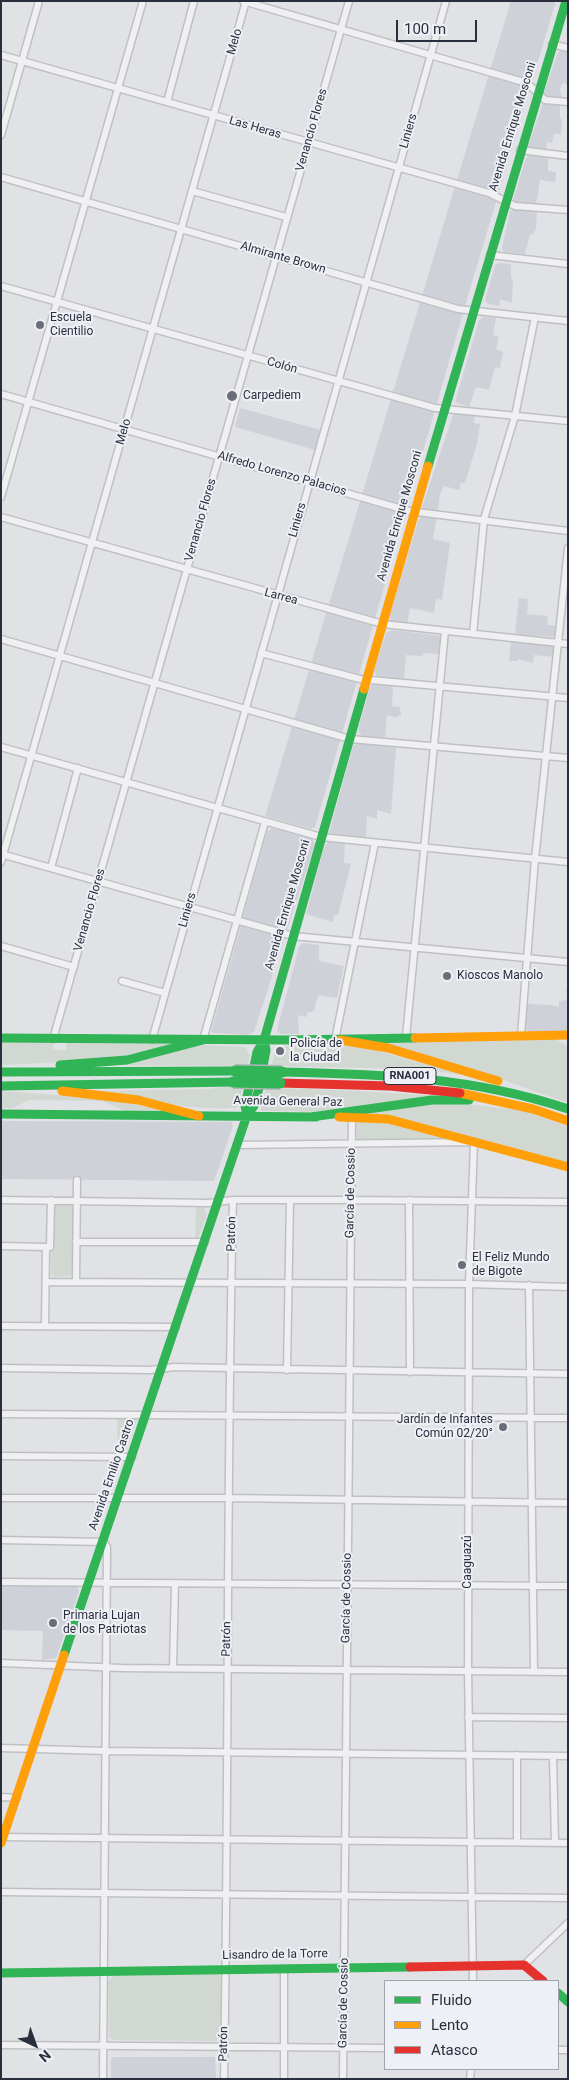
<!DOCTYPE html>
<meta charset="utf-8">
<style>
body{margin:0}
#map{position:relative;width:569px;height:2080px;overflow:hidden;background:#e1e2e5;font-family:Roboto,sans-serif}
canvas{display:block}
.frame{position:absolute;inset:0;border:2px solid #292f3d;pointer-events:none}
.legend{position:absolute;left:384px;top:1980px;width:175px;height:90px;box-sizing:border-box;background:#eef0f5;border:1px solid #9fa3ab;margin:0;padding:6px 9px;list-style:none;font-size:15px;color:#292f3d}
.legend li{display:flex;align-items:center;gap:10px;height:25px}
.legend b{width:25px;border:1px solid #9fa3ab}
.north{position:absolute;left:10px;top:2020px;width:50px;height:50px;-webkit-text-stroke:4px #eef0f5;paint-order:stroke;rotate:138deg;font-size:14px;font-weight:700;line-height:20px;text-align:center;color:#292f3d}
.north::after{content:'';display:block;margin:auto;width:18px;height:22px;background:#292f3d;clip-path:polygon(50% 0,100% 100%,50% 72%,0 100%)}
.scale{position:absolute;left:396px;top:20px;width:81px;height:22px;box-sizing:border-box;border:2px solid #292f3d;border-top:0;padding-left:6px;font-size:15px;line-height:18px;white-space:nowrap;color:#292f3d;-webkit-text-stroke:4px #eef0f5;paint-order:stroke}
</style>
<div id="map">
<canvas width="569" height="2080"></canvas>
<div class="frame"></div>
<ul class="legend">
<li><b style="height:6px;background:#30b455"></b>Fluido</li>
<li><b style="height:6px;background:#ff9f0a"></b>Lento</li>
<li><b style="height:6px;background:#e5322d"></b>Atasco</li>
</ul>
<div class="north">N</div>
<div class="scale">100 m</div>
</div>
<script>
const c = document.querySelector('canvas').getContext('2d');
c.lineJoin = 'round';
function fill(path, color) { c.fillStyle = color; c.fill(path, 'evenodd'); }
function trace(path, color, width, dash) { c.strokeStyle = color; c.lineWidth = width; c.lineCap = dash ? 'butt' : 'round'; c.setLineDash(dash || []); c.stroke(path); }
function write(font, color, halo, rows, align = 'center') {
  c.font = font + ' Roboto,sans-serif'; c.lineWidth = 4; c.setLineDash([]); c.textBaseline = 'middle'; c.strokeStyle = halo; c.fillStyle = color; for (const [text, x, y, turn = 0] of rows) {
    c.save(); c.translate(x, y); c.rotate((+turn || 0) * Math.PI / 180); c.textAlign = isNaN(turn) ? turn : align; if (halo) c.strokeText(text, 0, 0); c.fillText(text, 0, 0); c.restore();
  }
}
fill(new Path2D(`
 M511,1H553L555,4L467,299L315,827L311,829L265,816Z
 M560,51H568V84L562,83L560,90L562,99L548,97L544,93L558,52Z
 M543,103L560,105V118L562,120L561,135L554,133L552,143L547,142L546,152L531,149L528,146Z
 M530,155L548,158V171L556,172L555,182L540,180L536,205L515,203L513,200L526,158Z
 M514,208L537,212L536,228L533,235L530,234L525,254L504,252L502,248L510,211Z
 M499,263L511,264V278L513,279L512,303L500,299L499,306L488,304L485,300L495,265Z
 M483,317L496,318L493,335L499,337L496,349L503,352L500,368L495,367L489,390L476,387L469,407L455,402L479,320Z
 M240,408L321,430L315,450L235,427Z
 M454,412L475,414L474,423L480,424L477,444L465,483H461L459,490L444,486L440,494L438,511H425L422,507Z
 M422,517H437L433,539L450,543L442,600L436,599L434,613L410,608L407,625L393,623L390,621V615L419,518Z
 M519,598L528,599L527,614L548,616L547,625L557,626L554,637L515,634Z
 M392,630L442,636L441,654L423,653L422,656L406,655L404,680L377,676L374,671L386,633Z
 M511,640L553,645L554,657L534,655L533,663L518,659L517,661H509Z
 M374,682L393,684L392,706L400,707L401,716H397V718L387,715L385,738L362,736L358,730L370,687Z
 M359,742L396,748L391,814L377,810V819L367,816L366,840L329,833L353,746Z
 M274,827L311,837L315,844L254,1032L247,1035L213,1033L211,1032L267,832Z
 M329,841L345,843L344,863L351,864L338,915H334L333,922L306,914L324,848Z
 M303,943L319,945V961L344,966L337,998L318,995L314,1011L307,1013V1017L298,1015L299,1034H280L277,1030L299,947Z
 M566,989H568V1031H528L524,1029V1003L559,1006V1001L567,1000Z
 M1,1121L231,1122L233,1126L214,1181L1,1179Z
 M1,1584L77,1587L79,1591L56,1658L42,1660L43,1631L1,1630Z
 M114,2057H215L216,2079H111V2058Z`), '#cfd1d8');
fill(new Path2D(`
 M553,1038L568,1046V1103L478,1071L378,1042Z
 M1,1042H53V1050H66V1043L171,1044L110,1060L1,1065Z
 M201,1045L246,1047L250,1056L247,1066L95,1065Z
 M356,1045L464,1075L416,1069L271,1066L276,1048L280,1046Z
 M233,1086L243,1087L236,1108C185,1110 147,1101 97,1091L208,1089Z
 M266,1088L339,1090L445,1096L323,1112L262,1111L261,1107Z
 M1,1091L102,1098L170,1112L126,1111L102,1101L28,1100L13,1108H1Z
 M450,1102L526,1111L568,1127V1164L366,1116L369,1112Z
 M356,1121H380L454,1141L357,1142Z
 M56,1204H70L74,1208V1272L70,1276L55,1277L51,1274L52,1208Z
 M196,1207H203L207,1214L198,1239L195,1240Z
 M117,1417L136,1418L137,1421L125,1453H118Z
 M218,1974L222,1978L221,2037L216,2041L113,2040L109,2036L108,1982L113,1976Z`), '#d0d8d1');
const street = new Path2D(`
 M243,1L527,83L545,100L568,102
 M552,44L568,48
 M1,55L489,193L515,206L568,210
 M167,102L194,1
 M1,135L39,1
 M520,150L568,156
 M1,177L458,309L568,321
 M192,191L286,217
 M490,255L568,264
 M1,286L435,408L568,421
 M1,394L409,511L568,531
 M1,497L143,1
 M1,517L383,624L568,644
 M473,634L484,519L515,416L535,317
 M1,639L350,739L568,758
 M261,653L360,679L568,698
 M1,747L321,837L568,862
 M1,854L293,936L568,962
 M1,862L246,1
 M51,868L78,768
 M1,946L74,967
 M122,981L165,993
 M521,1035L535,859L568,548
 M406,1037L445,631
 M53,1039L349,1
 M152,1040L446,1
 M203,1040L265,822
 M335,1040L375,843
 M237,1145L474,1142L469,1284L468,1670L473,1981
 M1,1200L209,1203L233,1200H351L568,1202
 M409,1200L410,1372
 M76,1242H205
 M1,1246L46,1247
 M46,1282L469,1284L568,1287
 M76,1282L77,1180
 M529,1285L534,1671
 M1,1326L176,1327
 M45,1326L46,1247H50L51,1200
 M1,1368L150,1370L174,1367L568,1374
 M287,1370L290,1200
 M1,1414L568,1418
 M1,1456L132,1457
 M1,1498H230L568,1503
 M1,1540L104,1542L107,1547L103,2079
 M1,1582L568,1586
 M1,1663L122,1668L568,1672
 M173,1668L175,1584
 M468,1717L568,1718
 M1,1748L107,1751L568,1756
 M553,1756L555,1843
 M1,1797L17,1798
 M1,1837L568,1843
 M517,1842V1755
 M1,1892L568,1898
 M524,1965L568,1923
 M1,2045L385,2048
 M558,2050H568
 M224,2079C229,1786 226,1493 233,1200
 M284,2079V1969
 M343,2079L352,1117
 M470,2079L471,2069`);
trace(street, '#bfc0c3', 9);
trace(street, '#f0f0f2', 6);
trace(new Path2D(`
 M428,466L566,1
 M1,1038L291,1040L415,1038
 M60,1065L127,1060L203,1040
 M254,1067L257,1052L264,1040L364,689
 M263,1067L266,1050L264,1040
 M1,1072L235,1071
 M282,1072C381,1074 473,1077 568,1109
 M1,1086L233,1082
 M1,1114L316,1117
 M247,1115L245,1106L249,1087
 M311,1117L432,1100H469
 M64,1655L247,1115L254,1106L259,1088
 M1,1973L410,1967
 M558,1993L568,2002`), '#30b455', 9);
trace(new Path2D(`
 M364,689L428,466
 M415,1038L568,1035
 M340,1040L388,1048L498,1081
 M62,1091L138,1100L199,1116
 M460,1093L533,1109L568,1121
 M339,1117L388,1119L568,1167
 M1,1843L64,1655`), '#ff9f0a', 9);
trace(new Path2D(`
 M280,1083L390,1086L460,1093
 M410,1967L524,1965L543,1981`), '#e5322d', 9);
const fastBridge = new Path2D(`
 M235,1071L282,1072
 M233,1082L280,1083`);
trace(fastBridge, '#b3b5ba', 14, []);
trace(fastBridge, '#30b455', 11);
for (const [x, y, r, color] of [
 [40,325,5,"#696e78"],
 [232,396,6,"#696e78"],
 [447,976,5,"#696e78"],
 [280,1051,5,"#696e78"],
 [462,1265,5,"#696e78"],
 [503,1427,5,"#696e78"],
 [53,1623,5,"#696e78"]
]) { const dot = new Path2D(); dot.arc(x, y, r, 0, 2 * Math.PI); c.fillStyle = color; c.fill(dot); trace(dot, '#eef0f5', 2); }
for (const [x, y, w] of [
 [410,1076,52]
]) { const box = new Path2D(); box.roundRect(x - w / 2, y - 8.5, w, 17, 4); c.fillStyle = '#eef0f5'; c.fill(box); trace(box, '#292f3d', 1); }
write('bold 11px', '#292f3d', null, [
 ["RNA001",410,1076]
]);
write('12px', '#292f3d', '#eef0f5', [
 ["Melo",235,42,-74],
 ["Avenida Enrique Mosconi",513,127,-73],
 ["Las Heras",255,128,16],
 ["Venancio Flores",312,130,-74],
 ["Liniers",409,131,-74],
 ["Almirante Brown",283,258,16],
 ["Colón",282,366,16],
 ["Melo",124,432,-74],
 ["Alfredo Lorenzo Palacios",282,474,16],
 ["Avenida Enrique Mosconi",400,516,-74],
 ["Venancio Flores",201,520,-74],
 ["Liniers",298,520,-74],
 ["Larrea",281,597,15],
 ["Avenida Enrique Mosconi",288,905,-74],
 ["Venancio Flores",90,910,-74],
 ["Liniers",188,910,-74],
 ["Avenida General Paz",288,1102,1],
 ["García de Cossio",351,1193,-89],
 ["Patrón",232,1234,-89],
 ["Avenida Emilio Castro",112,1475,-71],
 ["Caaguazú",468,1562,-90],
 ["García de Cossio",347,1598,-89],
 ["Patrón",227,1639,-89],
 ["Lisandro de la Torre",275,1955,-1],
 ["García de Cossio",344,2003,-89],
 ["Patrón",224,2044,-89]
]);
write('12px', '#292f3d', '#eef0f5', [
 ["Escuela",50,318],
 ["Cientilio",50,332],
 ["Carpediem",243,396],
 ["Kioscos Manolo",457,976],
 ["Policía de",290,1044],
 ["la Ciudad",290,1058],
 ["El Feliz Mundo",472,1258],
 ["de Bigote",472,1272],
 ["Jardín de Infantes",493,1420,"right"],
 ["Común 02/20°",493,1434,"right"],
 ["Primaria Lujan",63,1616],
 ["de los Patriotas",63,1630]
], 'left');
</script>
